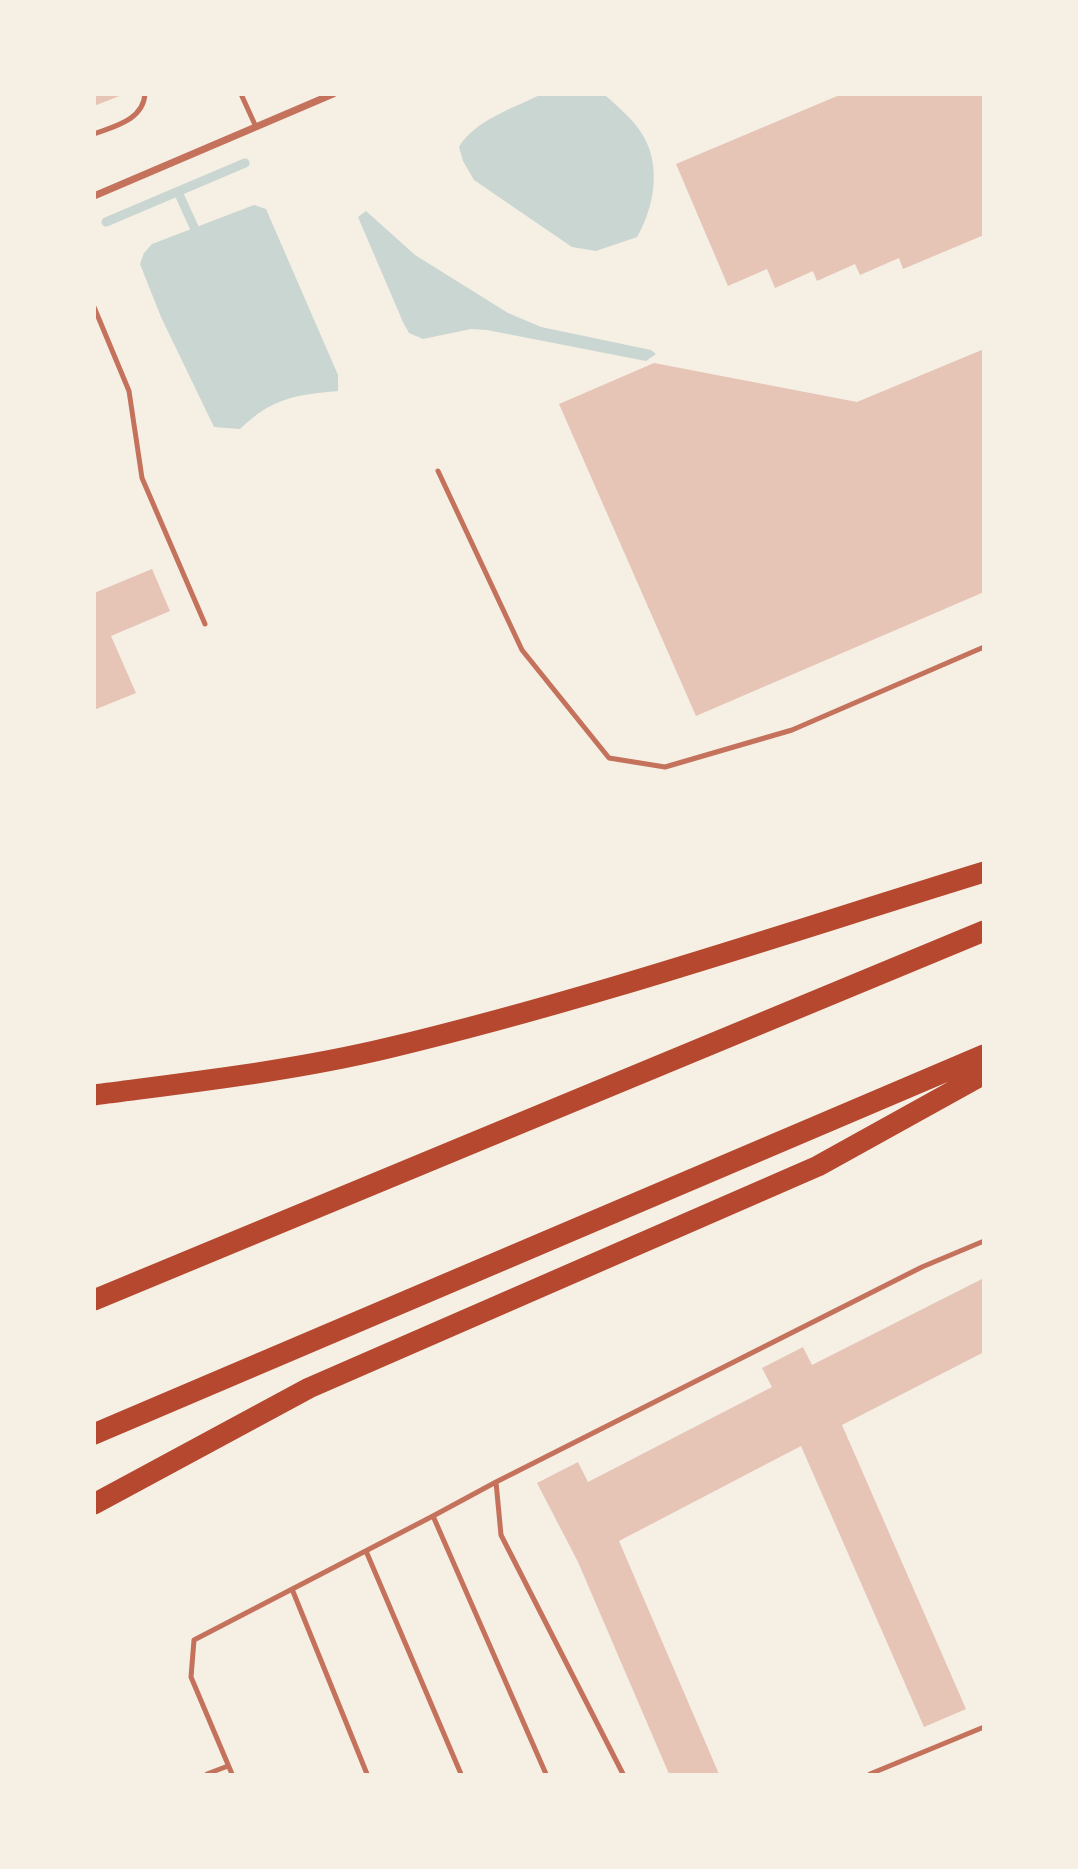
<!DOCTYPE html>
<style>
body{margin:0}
#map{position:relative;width:1078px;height:1869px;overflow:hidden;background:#f6efe4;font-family:Arial,sans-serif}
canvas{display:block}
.frame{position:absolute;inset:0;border:96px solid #f6efe4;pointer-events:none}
</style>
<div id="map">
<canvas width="1078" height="1869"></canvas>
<div class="frame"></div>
</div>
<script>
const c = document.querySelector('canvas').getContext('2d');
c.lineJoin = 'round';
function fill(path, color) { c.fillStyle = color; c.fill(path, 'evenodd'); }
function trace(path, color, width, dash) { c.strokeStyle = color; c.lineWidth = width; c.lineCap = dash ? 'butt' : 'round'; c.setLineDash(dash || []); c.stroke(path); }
fill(new Path2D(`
 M542,94L605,95C618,107 633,119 642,134C662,165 654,208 637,237L596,251L572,247L474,180L463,161L459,147C475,120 514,108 542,94Z
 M254,205L266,209L338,375V391C295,395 272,398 240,429L214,427L161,317L140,264L144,253L152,244Z
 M366,211L415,255L508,313L541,327L651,350L656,354L646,361L487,330L471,329L423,339L409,333L403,322L358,217Z`), '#c9d6d2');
trace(new Path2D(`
 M178,192L194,227
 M106,222L245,163`), '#c9d6d2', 9);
fill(new Path2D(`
 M94,94H122V95L94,106Z
 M842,94H984V235L903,269L899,258L860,275L855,264L817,281L813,271L775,288L767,269L728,286L676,164Z
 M984,349V592L696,716L559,404L654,363L857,402Z
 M152,569L170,611L111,636L136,693L94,710V593Z
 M984,1278V1352L842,1425L966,1709L924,1727L801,1446L619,1541L719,1774H669L578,1562L537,1483L578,1462L588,1482L772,1387L762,1368L803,1347L812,1365Z`), '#e6c5b7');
trace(new Path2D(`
 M241,94L256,127
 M94,134C115,126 143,120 145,94
 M94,307L129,391L142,478L205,624
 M438,471L522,650L609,758L665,767L792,730L984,647
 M433,1516L496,1482
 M366,1551L461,1774
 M292,1589L367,1774
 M207,1774L228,1766
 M232,1774L191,1677L194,1640L433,1516L546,1774
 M623,1774L501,1535L496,1482L922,1267L984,1241
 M870,1774L984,1727`), '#c5725c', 5);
trace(new Path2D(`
 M94,196L333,94`), '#c5725c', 7);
trace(new Path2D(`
 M94,1095C192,1082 292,1071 388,1048C589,1000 786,933 984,872
 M94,1300L984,931
 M94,1434L984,1055
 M94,1504L309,1388L818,1166L984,1074`), '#b5482f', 21);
</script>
